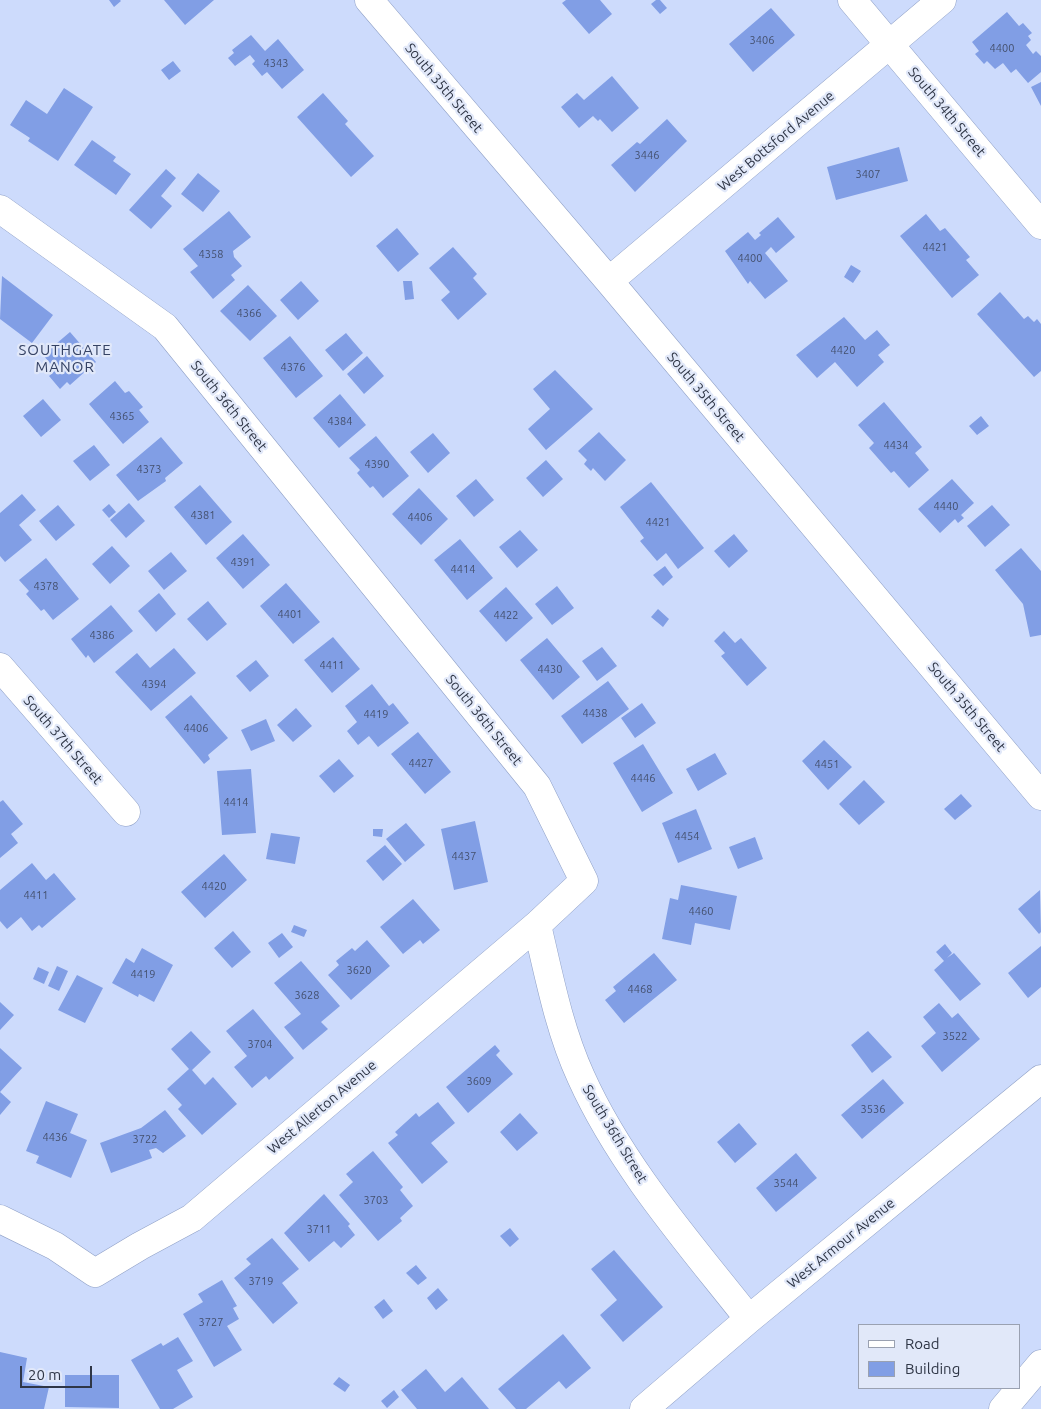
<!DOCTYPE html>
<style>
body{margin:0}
#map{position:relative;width:1041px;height:1409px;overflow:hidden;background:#cddbfc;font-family:Ubuntu,sans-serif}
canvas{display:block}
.legend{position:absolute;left:858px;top:1324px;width:162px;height:65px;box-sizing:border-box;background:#e1e8f9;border:1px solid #9aa1b1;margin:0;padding:6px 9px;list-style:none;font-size:15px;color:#2f3646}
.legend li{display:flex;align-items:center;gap:10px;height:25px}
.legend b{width:25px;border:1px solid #9aa1b1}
.scale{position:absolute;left:20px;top:1366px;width:72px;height:22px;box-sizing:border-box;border:2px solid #2f3646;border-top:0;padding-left:6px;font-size:15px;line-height:18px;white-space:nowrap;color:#2f3646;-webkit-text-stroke:4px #e1e8f9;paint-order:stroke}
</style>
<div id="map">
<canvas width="1041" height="1409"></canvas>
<ul class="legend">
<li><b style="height:6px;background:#fff"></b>Road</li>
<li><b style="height:14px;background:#819ee5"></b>Building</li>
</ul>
<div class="scale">20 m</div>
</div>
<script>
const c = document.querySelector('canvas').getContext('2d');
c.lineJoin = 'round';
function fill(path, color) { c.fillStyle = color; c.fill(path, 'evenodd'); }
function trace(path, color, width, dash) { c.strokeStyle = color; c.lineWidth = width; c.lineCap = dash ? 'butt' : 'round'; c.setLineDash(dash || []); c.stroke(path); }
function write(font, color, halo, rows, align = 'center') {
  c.font = font + ' Ubuntu,sans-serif'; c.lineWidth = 4.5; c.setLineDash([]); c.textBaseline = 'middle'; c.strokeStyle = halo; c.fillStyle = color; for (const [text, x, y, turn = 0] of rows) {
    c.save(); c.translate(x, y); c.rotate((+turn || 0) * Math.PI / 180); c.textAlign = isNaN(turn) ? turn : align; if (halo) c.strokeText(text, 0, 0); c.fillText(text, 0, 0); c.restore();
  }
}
fill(new Path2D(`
 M109,0H120L121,1L114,7Z
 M164,0H214L185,25Z
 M566,0H600L612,14L589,34L562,3Z
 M656,0H660L667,8L660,14L651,4Z
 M771,8L795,35L753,72L729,44Z
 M1007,12L1019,26L1023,23L1032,33L1028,36L1031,40L1026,45L1033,54L1036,51L1041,56V72L1028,83L1016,69L1011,73L1003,63L995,69L987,61L984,64L975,54L979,51L972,42Z
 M251,35L265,51L278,39L304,70L282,89L267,72L262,76L252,64L255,61L250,55L235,66L228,58L234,53L232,50Z
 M173,61L181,71L169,80L161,70Z
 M612,76L639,108L612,132L600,119L598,121L593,116L579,128L561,107L577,93L584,100Z
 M1041,82V106L1031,87Z
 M64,88L93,107L58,161L28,141L30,138L10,125L26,100L47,114Z
 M323,93L348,121L345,124L374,156L351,177L297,117Z
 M667,119L687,141L635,192L611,165L637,142L640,144Z
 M92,140L116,157L113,161L131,174L116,195L74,165Z
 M899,147L908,181L836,200L827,167Z
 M166,169L176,178L161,196L172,206L151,229L129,210Z
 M198,173L220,191L203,212L181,194Z
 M229,211L251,237L233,251L234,257L242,266L231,275L235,280L213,299L190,272L198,266L183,249Z
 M926,214L940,231L945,228L970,257L966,260L979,275L952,298L900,236Z
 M778,217L795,237L776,253L771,247L765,253L788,281L765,299L750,281L748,284L725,251L748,232L755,240L761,235L759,233Z
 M397,228L419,254L398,272L376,246Z
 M453,247L477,274L473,278L487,294L458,320L441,300L450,292L429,268Z
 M851,265L861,271L853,283L844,277Z
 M2,276L53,315L32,343L0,319Z
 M301,281L319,301L298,320L280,300Z
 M403,281H412L414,299L405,300Z
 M248,285L277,316L250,341L220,311Z
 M1000,292L1024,319L1028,316L1034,322L1037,319L1041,324V371L1034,377L977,314Z
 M844,317L865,340L877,330L890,345L878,355L884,362L857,387L835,362L817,378L796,355Z
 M70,332L96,362L70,385L67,382L60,389L49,376L56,370L43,355Z
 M346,333L363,353L343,371L325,350Z
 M290,336L323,376L296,398L263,358Z
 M367,356L384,376L364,394L347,374Z
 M555,370L593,409L546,450L528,429L550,409L533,389Z
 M115,381L125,393L129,391L143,407L139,410L149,422L123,444L89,404Z
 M340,394L366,425L339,448L313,418Z
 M43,399L61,420L41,437L23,416Z
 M884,402L922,447L915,453L929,470L909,488L894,471L891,473L869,448L874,443L858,425Z
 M981,416L989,426L977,435L969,426Z
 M599,432L626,460L605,481L593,468L591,471L584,464L587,460L578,451Z
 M433,433L450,453L428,473L410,452Z
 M376,436L409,476L383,498L373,486L370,488L357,473L360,470L349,458Z
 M161,437L183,463L165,478L166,481L138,501L116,475Z
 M94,445L110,465L90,481L73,461Z
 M546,460L563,479L543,497L526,478Z
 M476,479L494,500L474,517L456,496Z
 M952,479L974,503L961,515L964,518L958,523L955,519L940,533L918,509Z
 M651,482L704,548L678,569L666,553L657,561L640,541L644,538L620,507Z
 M200,485L232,522L206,545L174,507Z
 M419,488L448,519L421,545L392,514Z
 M22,494L36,510L19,525L32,540L5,562L0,556V513Z
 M129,503L145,521L126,538L110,520Z
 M109,504L116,512L109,518L102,510Z
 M58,505L75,525L56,541L39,521Z
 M992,505L1010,525L985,547L967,526Z
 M520,530L538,550L517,568L499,547Z
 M243,534L270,565L243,589L216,558Z
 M734,534L748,551L729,568L714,551Z
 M460,539L493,578L467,600L434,560Z
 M112,546L130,566L110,584L92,564Z
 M1021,548L1041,571V635L1030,637L1023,604L995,570Z
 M171,552L187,571L164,590L148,571Z
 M46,558L79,599L53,620L44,609L41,611L26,594L29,591L19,580Z
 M665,566L673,577L663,586L653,575Z
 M286,583L320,622L293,644L260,606Z
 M557,586L574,608L552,625L535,604Z
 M506,587L533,618L506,642L479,611Z
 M159,593L176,614L156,632L138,611Z
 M208,601L227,624L207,641L187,619Z
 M111,605L133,631L94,663L88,655L86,658L71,639Z
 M658,609L669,619L663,627L651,617Z
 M724,631L735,643L741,638L767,668L747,686L721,656L725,653L714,641Z
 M333,637L360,669L332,693L304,660Z
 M547,638L580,677L553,700L520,660Z
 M602,647L617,666L597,681L582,661Z
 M174,648L196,673L151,711L115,672L137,653L150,668Z
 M256,660L269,676L250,692L236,676Z
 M608,681L629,709L582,744L561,716Z
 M372,684L389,706L393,703L409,723L378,747L369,736L358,745L347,731L357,722L345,706Z
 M191,695L228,738L208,755L210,759L204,764L165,717Z
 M642,703L656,723L635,738L621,718Z
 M296,708L312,726L293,742L277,725Z
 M266,719L275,741L251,751L241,730Z
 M418,732L451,772L425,794L391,754Z
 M824,740L852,767L828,790L802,761Z
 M643,744L673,793L642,812L613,763Z
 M715,753L727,774L698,791L686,769Z
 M339,759L354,776L334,793L319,776Z
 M251,769L256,833L222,835L217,771Z
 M864,780L885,802L859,825L839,804Z
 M961,794L972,806L955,820L944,809Z
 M3,800L23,824L11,834L18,843L0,858V802Z
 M696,809L712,849L678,863L662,823Z
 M475,821L488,882L454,890L441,829Z
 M406,823L425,845L405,862L386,839Z
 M373,829H383L382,837L373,836Z
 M271,833L300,837L295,864L266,859Z
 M755,837L763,859L738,869L729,847Z
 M385,845L402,864L383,881L366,861Z
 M224,854L247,880L205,918L181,892Z
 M32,863L46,880L54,873L76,899L42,928L39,925L32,931L21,917L7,929L0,921V890Z
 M681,885L737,896L730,930L695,923L691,945L662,939L670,898L678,900Z
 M1040,890L1041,932L1039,934L1018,909Z
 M413,899L440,930L423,944L420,940L403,954L380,927Z
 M294,925L307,930L304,937L291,932Z
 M233,931L251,952L232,968L214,948Z
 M282,933L293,947L279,958L268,943Z
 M367,940L390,966L351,1000L328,975L339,965L336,961L352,948L355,951Z
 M945,944L952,953L947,958L954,953L981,984L960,1001L934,970L944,961L936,952Z
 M1041,946V987L1028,998L1008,973Z
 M142,948L173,965L154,1002L139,994L138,997L112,983L126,958L134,963Z
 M654,953L677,980L624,1023L605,1000L616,991L613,987Z
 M301,961L340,1006L321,1022L328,1029L303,1050L284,1027L301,1014L274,983Z
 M57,966L68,971L59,991L48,986Z
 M38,967L49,972L44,984L33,979Z
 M77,975L103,988L85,1023L58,1010Z
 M0,1002L14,1015L0,1030Z
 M939,1003L952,1018L958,1013L980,1039L942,1072L921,1046L936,1033L923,1017Z
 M253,1009L294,1058L269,1080L266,1076L252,1088L234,1067L247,1056L226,1031Z
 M191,1031L211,1052L192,1070L205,1085L213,1077L237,1104L202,1135L178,1109L182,1105L167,1089L189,1069L171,1049Z
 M868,1031L892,1057L872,1073L851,1045Z
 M495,1045L500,1051L496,1055L513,1074L468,1113L446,1087Z
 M0,1048L22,1068L0,1092Z
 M883,1079L904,1103L862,1139L841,1115Z
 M0,1092L11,1102L0,1115Z
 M46,1101L78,1114L70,1133L87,1140L71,1178L36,1163L39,1156L26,1151Z
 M438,1102L455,1123L431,1143L448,1162L422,1184L388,1143L398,1135L395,1132L416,1113L419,1117Z
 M165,1110L186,1136L163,1153L156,1148L149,1150L152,1158L111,1173L100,1143L141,1128Z
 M520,1113L538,1133L517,1151L500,1132Z
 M739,1123L757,1144L735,1163L717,1142Z
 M373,1151L403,1187L400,1190L413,1206L400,1218L402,1221L378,1241L339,1195L353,1182L346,1174Z
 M796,1153L817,1178L776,1212L756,1188Z
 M324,1194L350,1224L348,1226L355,1235L341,1248L334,1241L309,1262L284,1233Z
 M510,1228L519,1239L510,1247L500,1236Z
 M272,1238L299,1269L282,1283L298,1303L273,1324L234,1278L251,1264L246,1259Z
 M614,1250L663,1307L623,1342L600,1315L617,1300L591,1269Z
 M416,1265L427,1278L418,1285L406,1273Z
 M222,1280L237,1306L233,1308L239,1319L227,1326L242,1350L214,1367L183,1314L203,1302L198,1294Z
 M438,1288L448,1300L436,1310L427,1298Z
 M384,1299L393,1311L383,1319L374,1307Z
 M563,1334L591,1368L566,1389L559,1381L526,1409H516L498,1389Z
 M178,1337L193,1361L177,1370L193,1397L173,1409H160L131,1360L161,1343L163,1346Z
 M0,1352L27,1358L23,1382L49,1387L44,1409H0Z
 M426,1369L445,1392L462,1377L489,1409H417L401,1390Z
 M65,1375H119V1408L65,1407Z
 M339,1377L350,1385L345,1392L333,1384Z
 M394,1390L399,1397L387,1408L381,1401Z`), '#819ee5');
const minor = new Path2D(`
 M369,0L609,281L1041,796
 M852,0L1041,225
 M0,209L165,327L537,786L584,881L537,925C549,976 559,1029 581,1077C621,1166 689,1243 749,1319
 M609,281L942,0
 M0,667L126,812
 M0,1219L55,1246L95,1273L140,1246L192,1218L537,925
 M644,1409L749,1319L1041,1079`);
const highway = new Path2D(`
 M1003,1409L1041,1364`);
trace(minor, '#8fa0c6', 29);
trace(highway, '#8fa0c6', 29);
trace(minor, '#fff', 28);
trace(highway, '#fff', 28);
write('11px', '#44506e', null, [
 ["3406",762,40],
 ["4400",1002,48],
 ["4343",276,63],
 ["3446",647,155],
 ["3407",868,174],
 ["4421",935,247],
 ["4358",211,254],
 ["4400",750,258],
 ["4366",249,313],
 ["4420",843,350],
 ["4376",293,367],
 ["4365",122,416],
 ["4384",340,421],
 ["4434",896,445],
 ["4390",377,464],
 ["4373",149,469],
 ["4440",946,506],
 ["4381",203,515],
 ["4406",420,517],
 ["4421",658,522],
 ["4391",243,562],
 ["4414",463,569],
 ["4378",46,586],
 ["4401",290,614],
 ["4422",506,615],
 ["4386",102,635],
 ["4411",332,665],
 ["4430",550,669],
 ["4394",154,684],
 ["4438",595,713],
 ["4419",376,714],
 ["4406",196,728],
 ["4427",421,763],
 ["4451",827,764],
 ["4446",643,778],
 ["4414",236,802],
 ["4454",687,836],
 ["4437",464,856],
 ["4420",214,886],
 ["4411",36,895],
 ["4460",701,911],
 ["3620",359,970],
 ["4419",143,974],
 ["4468",640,989],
 ["3628",307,995],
 ["3522",955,1036],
 ["3704",260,1044],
 ["3609",479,1081],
 ["3536",873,1109],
 ["4436",55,1137],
 ["3722",145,1139],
 ["3544",786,1183],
 ["3703",376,1200],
 ["3711",319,1229],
 ["3719",261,1281],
 ["3727",211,1322]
]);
write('14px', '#2f3646', '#e1e8f9', [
 ["South 35th Street",444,88,50],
 ["South 34th Street",947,112,50],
 ["West Bottsford Avenue",776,141,-40],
 ["South 35th Street",706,397,50],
 ["South 36th Street",229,406,51],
 ["South 35th Street",967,707,50],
 ["South 36th Street",484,720,51],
 ["South 37th Street",63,740,49],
 ["West Allerton Avenue",322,1107,-40],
 ["South 36th Street",615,1134,59],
 ["West Armour Avenue",841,1243,-39]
]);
c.letterSpacing = '1px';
write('15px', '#354264', '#e1e8f9', [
 ["SOUTHGATE",65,350],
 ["MANOR",65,367]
]);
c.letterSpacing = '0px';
</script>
